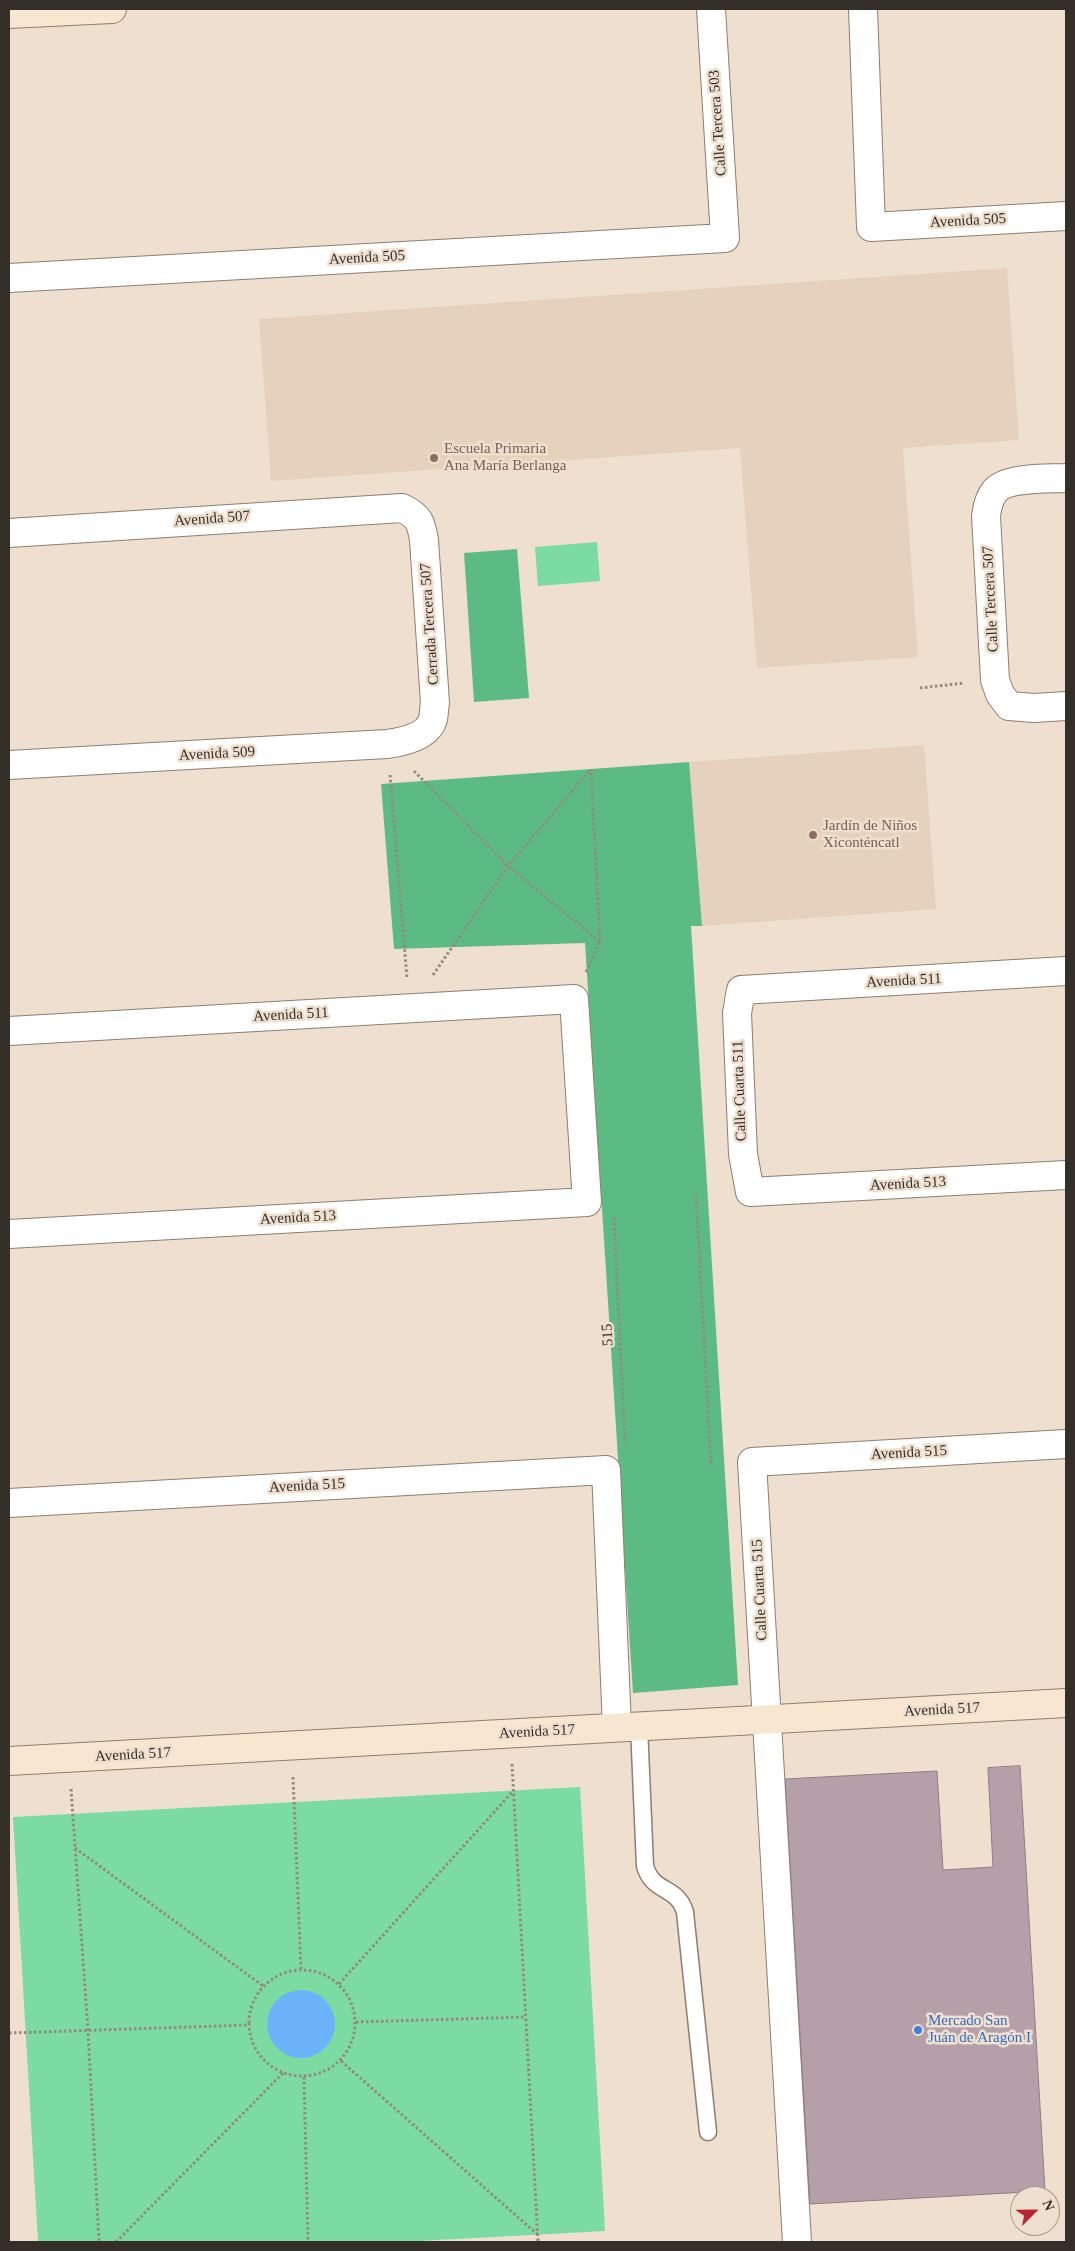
<!DOCTYPE html>
<meta charset="utf-8">
<style>
body{margin:0}
#map{position:relative;width:1075px;height:2251px;overflow:hidden;background:#efdfcf;font-family:"Times New Roman",serif}
canvas{display:block}
.frame{position:absolute;inset:0;border:10px solid #352f29;pointer-events:none}
.north{position:absolute;left:1010px;top:2186px;width:50px;height:50px;box-sizing:border-box;background:#efdfcf;border:1px solid #a5998d;border-radius:50%;rotate:67deg;font-size:14px;font-weight:700;line-height:20px;text-align:center;color:#352f29}
.north::after{content:'';display:block;margin:auto;width:18px;height:22px;background:#b8272d;clip-path:polygon(50% 0,100% 100%,50% 72%,0 100%)}
</style>
<div id="map">
<canvas width="1075" height="2251"></canvas>
<div class="frame"></div>
<div class="north">N</div>
</div>
<script>
const c = document.querySelector('canvas').getContext('2d');
c.lineJoin = 'round';
function fill(path, color) { c.fillStyle = color; c.fill(path, 'evenodd'); }
function trace(path, color, width, dash) { c.strokeStyle = color; c.lineWidth = width; c.lineCap = dash ? 'butt' : 'round'; c.setLineDash(dash || []); c.stroke(path); }
function write(font, color, halo, rows, align = 'center') {
  c.font = font + ' "Times New Roman",serif'; c.lineWidth = 5; c.setLineDash([]); c.textBaseline = 'middle'; c.strokeStyle = halo; c.fillStyle = color; for (const [text, x, y, turn = 0] of rows) {
    c.save(); c.translate(x, y); c.rotate((+turn || 0) * Math.PI / 180); c.textAlign = isNaN(turn) ? turn : align; if (halo) c.strokeText(text, 0, 0); c.fillText(text, 0, 0); c.restore();
  }
}
fill(new Path2D(`
 M1007,268L1019,440L903,448L918,657L757,668L740,448L271,481L259,319Z
 M924,745L936,909L702,926L689,762Z`), '#e6d1bc');
fill(new Path2D(`
 M597,542L600,581L538,586L535,547Z
 M580,1787L605,2231L401,2242H38L13,1817Z`), '#7cdba0');
fill(new Path2D(`
 M517,549L529,698L474,702L464,553Z
 M689,762L702,926H691L738,1685L633,1693L585,943L394,949L381,784Z`), '#5cbb82');
fill(new Path2D(`
 M267 2024a34 34 0 1 1 68 0a34 34 0 1 1-68 0Z`), '#6cb3f9');
const building = new Path2D(`
 M1020,1766L1045,2191L810,2204L785,1779L937,1771L943,1870L993,1867L988,1768Z`);
fill(building, '#b5a0a9');
trace(building, '#907c84', 1);
const lane = new Path2D(`
 M639,1726L645,1866C653,1894 677,1885 685,1912L708,2132`);
const street = new Path2D(`
 M863,9L871,227L1066,216
 M9,278L725,238L711,9
 M1066,478C1048,479 1006,477 995,491C989,498 987,508 986,516L995,680L1000,694L1009,706L1034,708L1066,706
 M9,533L402,508C419,516 421,522 424,540L435,703C434,708 434,714 433,719C428,737 402,742 387,744L9,765
 M1066,971L741,990L737,1013L743,1154L750,1192L1066,1175
 M9,1031L574,999L587,1202L9,1234
 M9,1503L606,1470L617,1727
 M797,2242L752,1462L1066,1444`);
const secondary = new Path2D(`
 M9,14L112,9
 M9,1761L1066,1703`);
trace(lane, '#8d7e70', 19);
trace(street, '#8d7e70', 30);
trace(secondary, '#8d7e70', 30);
trace(new Path2D(`
 M920,688L964,683
 M414,771L508,866L600,942
 M390,775L407,978
 M586,972L600,942L591,769
 M433,975L508,866L591,769
 M696,1196L711,1464
 M614,1218L625,1444
 M512,1764L538,2242
 M293,1777L301,1969
 M71,1789L88,2030L99,2242
 M75,1848L263,1986
 M249 2023a53 53 0 1 1 106 0a53 53 0 1 1-106 0Z
 M339,1984L514,1790
 M356,2022L526,2017
 M9,2033L248,2025
 M341,2061L537,2234
 M304,2077L308,2242
 M116,2242L283,2073`), '#958a7f', 3, [2.5, 2.5]);
trace(lane, '#fff', 16);
trace(street, '#fff', 28);
trace(secondary, '#f7e6d0', 28);
for (const [x, y, r, color] of [
 [434,458,5,"#8d6e63"],
 [813,835,5,"#8d6e63"],
 [918,2030,5,"#3f7fe0"]
]) { const dot = new Path2D(); dot.arc(x, y, r, 0, 2 * Math.PI); c.fillStyle = color; c.fill(dot); trace(dot, '#efdfcf', 2); }
write('15px', '#352f29', '#efdfcf', [
 ["Calle Tercera 503",718,123,-94],
 ["Avenida 505",968,221,-3],
 ["Avenida 505",367,258,-3],
 ["Avenida 507",212,519,-4],
 ["Calle Tercera 507",991,599,-93],
 ["Cerrada Tercera 507",430,624,-94],
 ["Avenida 509",217,754,-3],
 ["Avenida 511",904,981,-3],
 ["Avenida 511",291,1015,-3],
 ["Calle Cuarta 511",740,1091,-92],
 ["Avenida 513",908,1184,-3],
 ["Avenida 513",298,1218,-3],
 ["515",608,1335,-93],
 ["Avenida 515",909,1453,-3],
 ["Avenida 515",307,1486,-3],
 ["Calle Cuarta 515",760,1590,-93],
 ["Avenida 517",942,1710,-3],
 ["Avenida 517",537,1732,-3],
 ["Avenida 517",133,1755,-3]
]);
write('15px', '#785e54', '#efdfcf', [
 ["Escuela Primaria",444,449],
 ["Ana María Berlanga",444,466],
 ["Jardín de Niños",823,826],
 ["Xiconténcatl",823,843]
], 'left');
write('15px', '#366cbe', '#efdfcf', [
 ["Mercado San",928,2021],
 ["Juán de Aragón I",928,2038]
], 'left');
</script>
